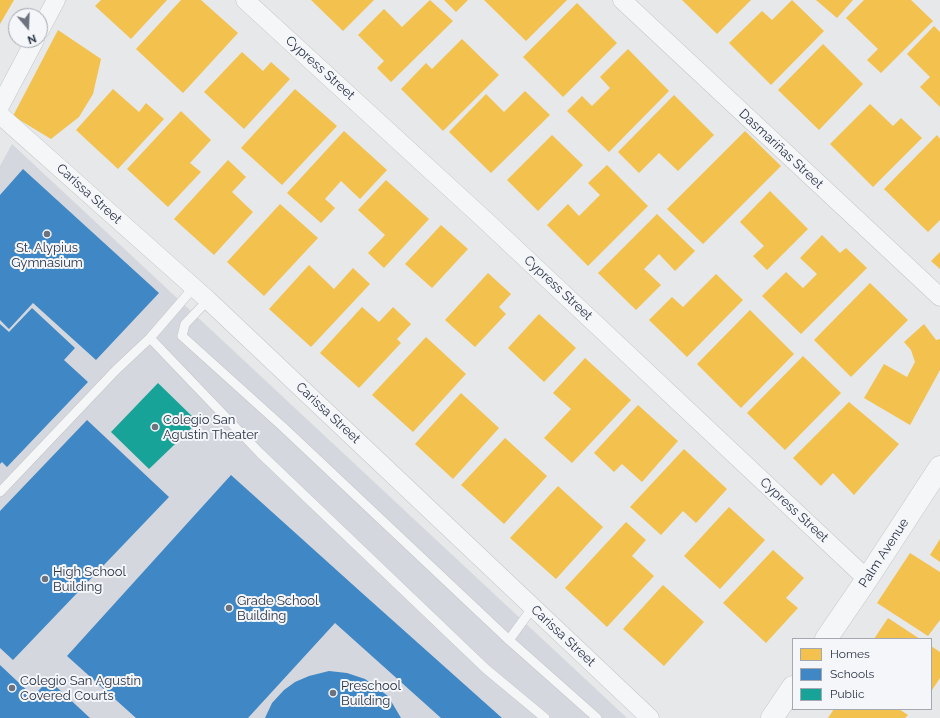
<!DOCTYPE html>
<meta charset="utf-8">
<style>
body{margin:0}
#map{position:relative;width:940px;height:718px;overflow:hidden;background:#e6e8ea;font-family:Raleway,sans-serif}
canvas{display:block}
.legend{position:absolute;left:792px;top:638px;width:140px;height:72px;box-sizing:border-box;background:#f4f6f9;border:1px solid #a4a8b1;margin:0;padding:5px 7px;list-style:none;font-size:12px;color:#2b3445}
.legend li{display:flex;align-items:center;gap:8px;height:20px}
.legend b{width:20px;border:1px solid #a4a8b1}
.north{position:absolute;left:8px;top:8px;width:40px;height:40px;box-sizing:border-box;background:#f4f6f9;border:1px solid #a4a8b1;border-radius:50%;rotate:161deg;font-size:11px;font-weight:700;line-height:16px;text-align:center;color:#2b3445}
.north::after{content:'';display:block;margin:auto;width:14px;height:18px;background:#6c737f;clip-path:polygon(50% 0,100% 100%,50% 72%,0 100%)}
</style>
<div id="map">
<canvas width="940" height="718"></canvas>
<ul class="legend">
<li><b style="height:11px;background:#f2c14e"></b>Homes</li>
<li><b style="height:11px;background:#3f88c5"></b>Schools</li>
<li><b style="height:11px;background:#17a398"></b>Public</li>
</ul>
<div class="north">N</div>
</div>
<script>
const c = document.querySelector('canvas').getContext('2d');
c.lineJoin = 'round';
function fill(path, color) { c.fillStyle = color; c.fill(path, 'evenodd'); }
function trace(path, color, width, dash) { c.strokeStyle = color; c.lineWidth = width; c.lineCap = dash ? 'butt' : 'round'; c.setLineDash(dash || []); c.stroke(path); }
function write(font, color, halo, rows, align = 'center') {
  c.font = font + ' Raleway,sans-serif'; c.lineWidth = 4; c.setLineDash([]); c.textBaseline = 'middle'; c.strokeStyle = halo; c.fillStyle = color; for (const [text, x, y, turn = 0] of rows) {
    c.save(); c.translate(x, y); c.rotate((+turn || 0) * Math.PI / 180); c.textAlign = isNaN(turn) ? turn : align; if (halo) c.strokeText(text, 0, 0); c.fillText(text, 0, 0); c.restore();
  }
}
fill(new Path2D(`
 M12,144L627,718H0V166Z`), '#d4d7dd');
fill(new Path2D(`
 M0,0H14L0,24Z
 M101,0H167L131,39L95,6Z
 M181,0H201L238,33L183,93L136,49Z
 M311,0H374L343,31Z
 M430,0L453,21L391,82L377,68L384,61L358,35L384,9L402,27Z
 M444,0H468L456,12Z
 M484,0H567L526,41Z
 M682,0H751L717,34Z
 M792,0L824,31L771,85L729,43L762,11L772,20Z
 M816,0H853L837,18Z
 M864,0H911L933,21L881,73L867,60L878,49L846,18Z
 M577,3L617,43L563,97L523,57Z
 M934,26L940,32V107L920,87L930,77L907,54Z
 M58,30L101,59L93,94L79,117L51,139L13,116Z
 M462,39L499,75L443,131L401,89L426,63L432,69Z
 M823,44L863,84L819,130L778,90Z
 M628,49L669,91L609,152L567,111L582,96L592,106L610,88L600,77Z
 M242,52L263,71L271,62L290,79L244,129L204,92Z
 M113,89L139,112L146,103L164,119L118,169L76,130Z
 M295,89L337,126L282,185L241,148Z
 M525,91L550,115L491,173L449,132L486,94L504,112Z
 M674,95L714,135L678,171L659,153L639,173L618,152Z
 M870,104L893,126L901,118L922,138L873,187L830,144Z
 M181,111L211,140L190,163L201,172L168,207L127,169Z
 M344,131L387,170L360,199L341,181L325,199L335,208L321,223L287,193Z
 M745,131L781,166L703,244L667,209Z
 M552,135L583,165L538,211L507,180Z
 M937,135L940,139V220L928,232L884,189Z
 M228,160L246,177L232,192L253,212L214,255L174,219Z
 M607,165L648,206L588,266L547,225L568,204L579,216L600,195L588,183Z
 M386,180L429,219L384,268L368,253L385,235L358,210Z
 M770,191L808,229L767,270L753,256L764,246L740,222Z
 M280,204L318,238L264,296L227,262Z
 M657,214L695,251L675,271L659,254L644,269L661,285L636,310L598,273Z
 M441,225L468,249L432,288L405,264Z
 M822,235L840,253L846,248L867,268L801,334L762,296L786,272L803,288L817,274L800,258Z
 M940,252V269L931,261Z
 M309,265L334,289L353,268L370,284L311,347L269,309Z
 M488,273L511,294L499,307L506,314L475,347L445,320Z
 M716,274L743,300L687,357L649,320L672,297L683,307Z
 M870,283L908,320L851,377L814,340Z
 M362,307L379,322L393,307L411,324L397,339L401,343L359,388L320,353Z
 M750,310L794,354L741,408L697,364Z
 M539,314L576,348L544,382L508,348Z
 M924,324L936,340L940,339V370L910,425L864,398L884,364L907,377L915,362L911,350L904,342Z
 M426,337L466,374L413,432L372,395Z
 M803,356L841,393L785,450L747,413Z
 M585,358L631,400L572,463L544,438L571,409L553,393Z
 M461,393L499,428L453,479L415,444Z
 M849,402L899,444L854,495L833,473L821,486L793,458Z
 M638,405L678,441L642,482L622,464L614,472L594,453Z
 M505,438L547,476L504,524L461,485Z
 M684,449L727,489L696,523L683,511L661,535L630,507Z
 M558,486L603,527L556,579L510,538Z
 M729,507L765,540L720,589L684,556Z
 M626,522L646,540L632,556L654,576L607,627L565,588Z
 M940,539V562L930,555Z
 M773,550L804,578L786,598L798,608L766,643L723,603Z
 M910,553L940,572V620L928,636L877,603Z
 M663,585L704,622L664,666L623,629Z
 M888,618L920,639H874Z
 M931,646L940,652V678L932,690Z
 M834,709H899L908,715L905,718H828Z`), '#f2c14e');
fill(new Path2D(`
 M23,169L159,293L96,360L33,303L9,329L0,320V195Z
 M32,308L75,348L64,360L88,382L7,467L2,462L0,464V324L9,332Z
 M87,420L169,497L13,660L0,648V511Z
 M231,475L362,593L502,718H441L335,623L248,718H136L67,656Z
 M0,665L33,696L49,680L90,718H0Z
 M329,671L347,673L365,679L388,696L401,718H265L272,703L284,690L295,682L309,676Z`), '#3f88c5');
fill(new Path2D(`
 M158,383L198,422L149,469L111,432Z`), '#17a398');
const service = new Path2D(`
 M194,287L150,338L260,453L486,669L545,718
 M208,300L185,324L182,336L283,427L509,640L597,718
 M0,492L116,370L150,338
 M509,640L533,607`);
const minor = new Path2D(`
 M245,0L486,221L867,579
 M622,0L940,297
 M40,30L56,0
 M0,106L35,40
 M0,115L208,300L650,718`);
const tertiary = new Path2D(`
 M826,639L867,579L940,467
 M772,718L793,687`);
trace(service, '#c4c6c8', 10);
trace(minor, '#c4c6c8', 19);
trace(tertiary, '#c4c6c8', 23);
trace(service, '#f5f6f7', 9);
trace(minor, '#f5f6f7', 18);
trace(tertiary, '#f5f6f7', 22);
for (const [x, y, r, color] of [
 [47,234,4,"#6c737f"],
 [155,427,4,"#6c737f"],
 [45,579,4,"#6c737f"],
 [229,608,4,"#6c737f"],
 [12,688,4,"#6c737f"],
 [333,693,4,"#6c737f"]
]) { const dot = new Path2D(); dot.arc(x, y, r, 0, 2 * Math.PI); c.fillStyle = color; c.fill(dot); trace(dot, '#f4f6f9', 1.5); }
write('13px', '#2b3445', '#f4f6f9', [
 ["Cypress Street",320,68,42],
 ["Dasmariñas Street",781,149,43],
 ["Carissa Street",89,194,42],
 ["Cypress Street",558,288,43],
 ["Carissa Street",328,413,43],
 ["Cypress Street",794,510,43],
 ["Palm Avenue",884,553,-57],
 ["Carissa Street",563,636,43]
]);
write('13px', '#2b3445', '#f4f6f9', [
 ["St. Alypius",47,248,"center"],
 ["Gymnasium",47,263,"center"],
 ["Colegio San",163,420],
 ["Agustin Theater",163,435],
 ["High School",53,572],
 ["Building",53,587],
 ["Grade School",237,601],
 ["Building",237,616],
 ["Colegio San Agustin",20,681],
 ["Covered Courts",20,696],
 ["Preschool",341,686],
 ["Building",341,701]
], 'left');
</script>
